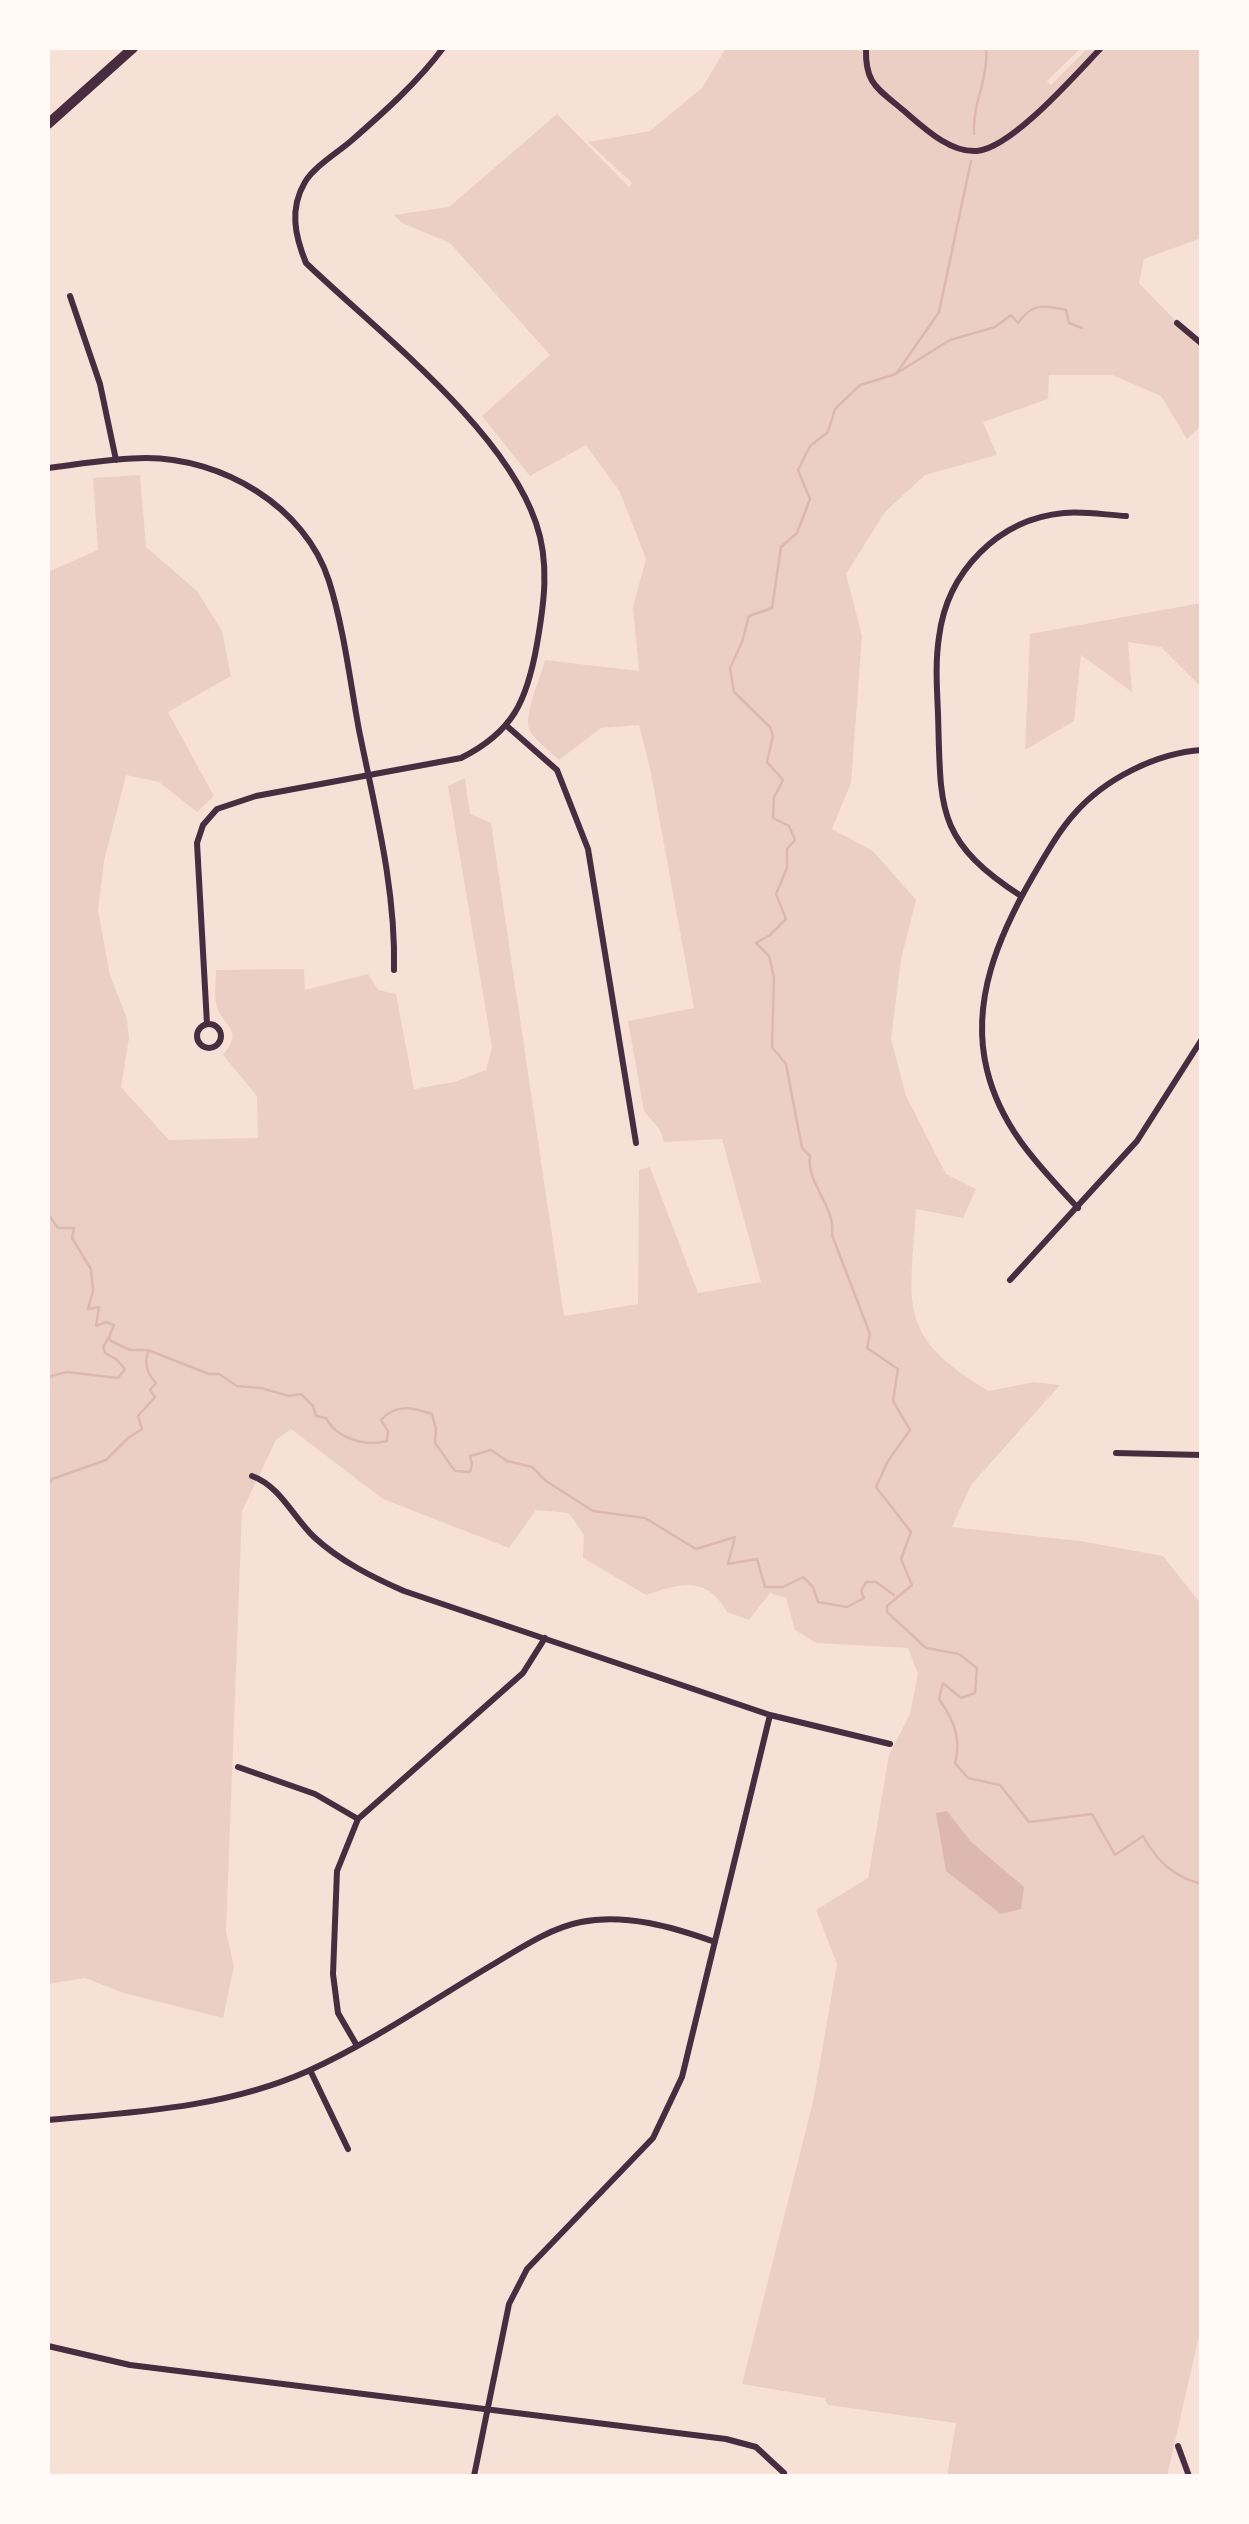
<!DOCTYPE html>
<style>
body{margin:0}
#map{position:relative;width:1249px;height:2524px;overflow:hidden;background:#f7e1d7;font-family:"Noto Sans",sans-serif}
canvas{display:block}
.frame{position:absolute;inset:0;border:50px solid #fffaf5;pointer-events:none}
</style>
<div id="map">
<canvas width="1249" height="2524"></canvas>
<div class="frame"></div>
</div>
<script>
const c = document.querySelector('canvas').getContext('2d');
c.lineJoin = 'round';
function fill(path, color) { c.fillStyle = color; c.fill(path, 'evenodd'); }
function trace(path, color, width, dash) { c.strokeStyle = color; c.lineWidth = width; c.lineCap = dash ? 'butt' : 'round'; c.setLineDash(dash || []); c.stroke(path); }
fill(new Path2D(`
 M726,48H1081L1047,81L1051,85L1088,48H1201V238L1144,259L1139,283L1201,347V426L1187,439L1161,396L1112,375H1049L1048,399L983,422L997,455L925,475L885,512L846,574L862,636L851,783L832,829L873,851L916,900L901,959L891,1039L906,1096L946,1174L976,1189L963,1218L916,1209C910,1307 896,1336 989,1391L1034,1382L1060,1385L971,1485L952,1527L1080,1541L1163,1556L1201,1604L1202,2323L1167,2476H947L956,2423L828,2405L824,2398L742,2384L813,2102L837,1964L816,1910L868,1878L889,1755L910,1714L918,1674L908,1648L816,1643L795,1630L786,1598L770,1593L749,1620L727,1612C706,1575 680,1584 646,1595L583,1558L584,1535L569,1513L536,1510L509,1548L383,1499L291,1429L276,1440L242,1511L226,1932L234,1966L223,2018L124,1993L85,1978L48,1984V572L98,550L93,478L140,475L146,547L197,591L222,631L231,676L168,712L214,796L197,812L159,782L126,775L104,861L98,910L110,975L127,1019L129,1038L121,1087L169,1140L258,1138L257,1096L223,1055C246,1028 221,1026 216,1004C214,994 216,981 216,970L304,969L305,990L368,974L378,990L396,994L414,1089L454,1082L486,1070L492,1047L448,786L465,778L470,814L491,823L564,1316L638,1304L639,1170L650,1167L698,1293L761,1282L722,1139L664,1142L660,1130L644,1111L628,1021L694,1008L650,768L639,725L601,728L559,760C550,751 536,741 530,731C522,718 541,677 545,660L639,671L633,607L646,559L620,492L586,445L530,476L482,416L550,355L450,243L402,223L394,215L449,207L557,114L629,187L632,183L588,142L650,131L702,88Z
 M1201,603V687L1161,647L1128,642L1132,692L1081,655L1074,721L1025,750L1030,634Z`), '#ebcfc5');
fill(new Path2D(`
 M947,1811L971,1842L1024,1887L1021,1909L1001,1914L946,1871L936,1813Z`), '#dcb8b0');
trace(new Path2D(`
 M974,134C972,104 989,78 986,48
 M971,161L939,312L896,374L860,385L835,409L828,432L810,446L798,470L810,499L797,533L781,547L772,608L749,616L742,642L730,668L734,692L770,727L773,736L767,762L783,780L774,797L773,818L789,826L795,840L787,849V868L776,894L786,919L770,935L756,943L769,956L774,977L772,1047L786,1064L802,1148L810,1156C806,1184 836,1206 832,1235L870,1334L867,1348L898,1369L893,1401L910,1430L888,1461L876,1487L911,1532L901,1559L912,1585L887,1606V1612L926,1648L959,1654L977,1668L975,1693L961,1698L943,1683L939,1699C953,1719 962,1738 955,1763L968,1778L1000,1785L1029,1822L1092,1814L1115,1855L1143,1836C1157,1861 1173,1877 1202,1884
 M897,373L950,340L995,327L1011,315L1018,323C1032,303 1043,305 1066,310L1069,323L1082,328
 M48,1214L58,1228H74L72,1238L91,1269L93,1291L88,1309L99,1307L96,1326L106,1322L114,1325L109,1337L111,1341L130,1350H148L209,1374H219L237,1386L261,1388L289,1396L301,1394L313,1406L316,1416L326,1418C336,1438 365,1447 387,1441L388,1431L381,1420C395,1403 414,1408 432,1414L436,1429L435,1443L455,1471L470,1472L472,1464L470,1456L491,1450L507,1461L532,1467L546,1481L593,1511L645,1518L696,1549L735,1537L728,1564L757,1559L765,1587H783L803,1577L813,1587L818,1602L847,1607L864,1598L861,1591L866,1582H876L894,1595
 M48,1377L67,1372L118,1378L125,1369L116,1359L105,1353L103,1347L109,1337
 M48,1485L52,1479L106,1460L128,1438L142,1429L138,1416L155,1397L150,1390L156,1383C147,1374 144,1364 148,1352`), '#dcb8b0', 2.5);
trace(new Path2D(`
 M866,48C865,84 877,88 903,110C922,126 949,153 977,151C1012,148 1076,74 1101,48
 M70,296L100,384L116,460
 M1177,323L1202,344
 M48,468C80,464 113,458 146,458C222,458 305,506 329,581C344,629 350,681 359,730C375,809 396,889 394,970
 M508,727L557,770L588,849L636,1143
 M1021,896C935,840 941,809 938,714C937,689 935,663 939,637C947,572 998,519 1064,513C1084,511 1106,515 1126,516
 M197 1036a12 12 0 1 1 24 0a12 12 0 1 1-24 0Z
 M207,1024L197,843L203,825L217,809L256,796L461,758C513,732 527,701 537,644C544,604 550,563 536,523C504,428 378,332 306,263C295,236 289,209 305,182C315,166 337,153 351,141C383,113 418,82 443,48
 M1078,1208C1039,1166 1001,1128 987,1070C970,1001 999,935 1033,876C1046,854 1058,832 1075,813C1105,779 1156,753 1202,750
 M1010,1280L1137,1141L1202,1039
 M1116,1453L1202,1455
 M252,1476C280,1486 293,1517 314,1537C340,1561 372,1577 404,1591L770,1715L890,1744
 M238,1767L315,1794L358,1819
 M356,2044L338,2013L333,1974L337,1871L358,1819L523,1673L545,1638
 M310,2070L348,2149
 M48,2120C137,2112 225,2108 308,2071C370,2043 433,2000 492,1965C519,1949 550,1928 581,1922C625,1913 673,1927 715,1942
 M48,2346L130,2365L726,2439L756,2447L784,2473
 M1178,2446L1189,2476
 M474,2476L509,2304L527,2269L653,2138L682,2077L770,1715`), '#4a2c40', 6);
trace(new Path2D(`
 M48,124L133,48`), '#4a2c40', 10);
</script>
